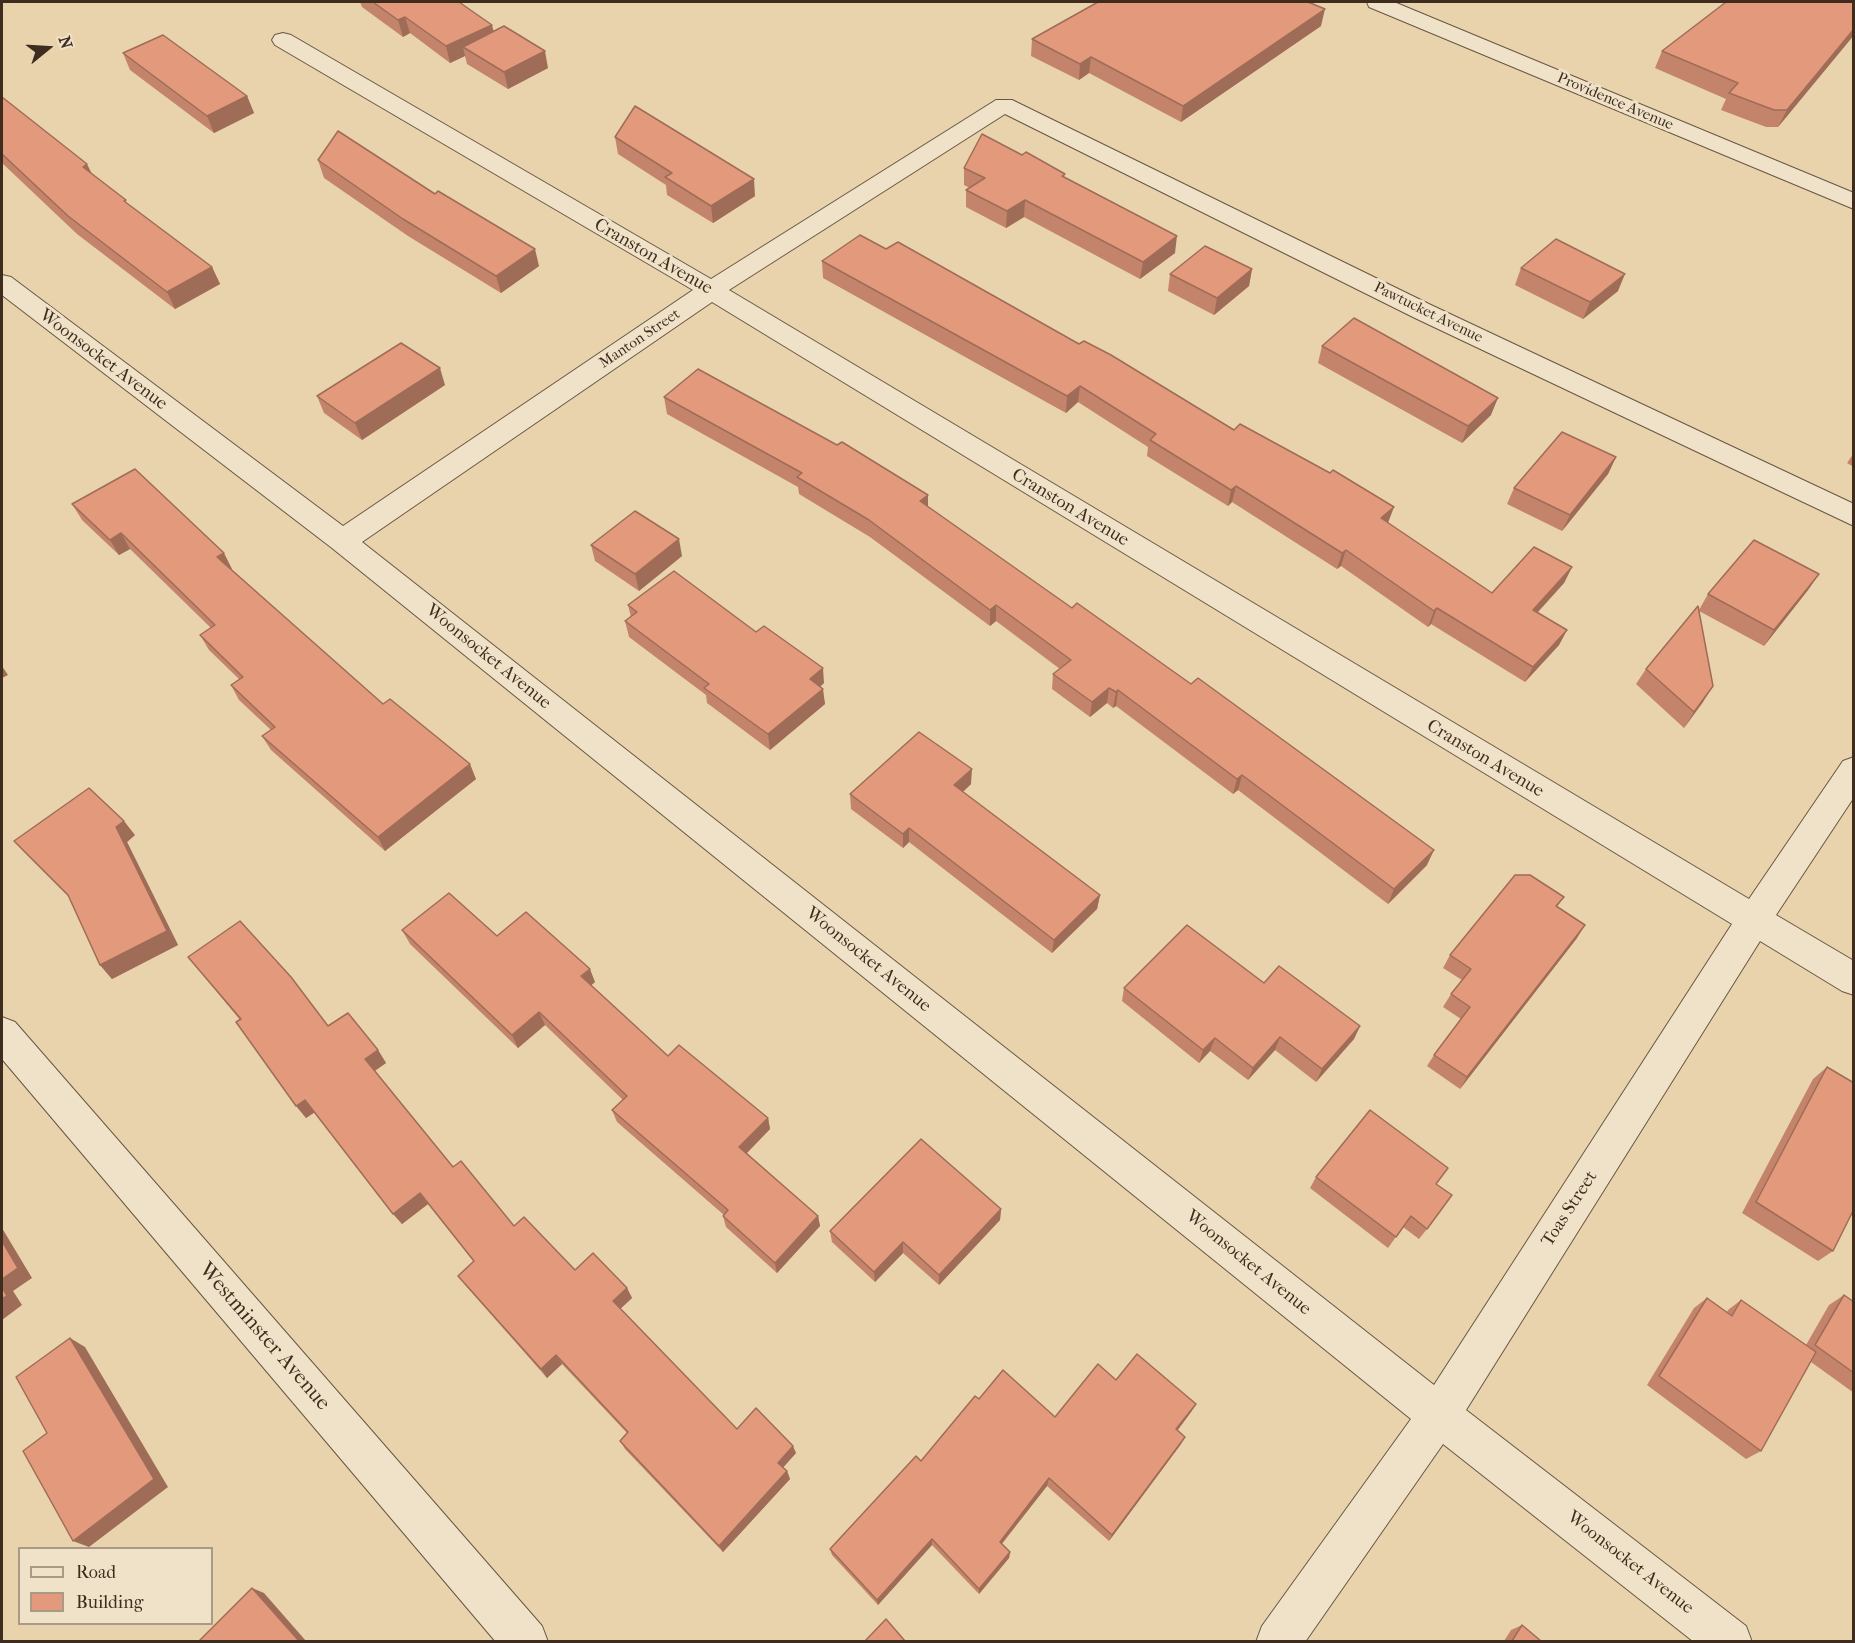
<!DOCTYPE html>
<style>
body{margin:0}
#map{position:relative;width:1855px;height:1643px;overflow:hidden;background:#e8d3ac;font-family:"IM FELL French Canon",serif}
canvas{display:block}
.frame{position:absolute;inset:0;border:3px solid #3e2d1e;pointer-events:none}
.legend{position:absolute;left:18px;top:1547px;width:195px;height:78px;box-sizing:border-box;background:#f0e2c9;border:2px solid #a99a85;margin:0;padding:8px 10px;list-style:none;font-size:18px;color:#3e2d1e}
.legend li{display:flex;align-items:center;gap:12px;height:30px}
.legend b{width:30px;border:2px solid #a99a85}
.north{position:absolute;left:18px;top:18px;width:60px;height:60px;-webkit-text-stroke:4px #f0e2c9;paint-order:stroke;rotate:72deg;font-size:16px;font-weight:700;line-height:24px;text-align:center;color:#3e2d1e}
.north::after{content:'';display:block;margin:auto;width:21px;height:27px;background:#3e2d1e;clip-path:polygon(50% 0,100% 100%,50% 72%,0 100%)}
</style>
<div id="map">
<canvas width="1855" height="1643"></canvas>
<div class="frame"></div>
<ul class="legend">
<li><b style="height:8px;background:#f0e2c9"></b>Road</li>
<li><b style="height:16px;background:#e39a7c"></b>Building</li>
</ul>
<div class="north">N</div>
</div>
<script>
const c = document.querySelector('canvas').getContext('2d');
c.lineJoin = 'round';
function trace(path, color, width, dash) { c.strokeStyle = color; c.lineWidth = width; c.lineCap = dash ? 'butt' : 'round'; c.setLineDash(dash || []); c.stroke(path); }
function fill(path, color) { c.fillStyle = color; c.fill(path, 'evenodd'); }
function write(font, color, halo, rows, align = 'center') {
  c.font = font + ' "IM FELL French Canon",serif'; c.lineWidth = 6; c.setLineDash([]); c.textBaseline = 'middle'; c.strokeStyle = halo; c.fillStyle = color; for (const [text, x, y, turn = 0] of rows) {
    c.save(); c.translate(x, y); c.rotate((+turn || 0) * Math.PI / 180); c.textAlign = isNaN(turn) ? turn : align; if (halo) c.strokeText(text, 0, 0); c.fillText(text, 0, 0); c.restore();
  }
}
const street = new Path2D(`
 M1367,2H1394L1854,193V209L1369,7Z
 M283,33L291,35L711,279L996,100H1012L1433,306L1854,504V526L1415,318L1005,114L729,290L1749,899L1843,761L1854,757V797L1776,915L1854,961V995L1842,991L1760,941L1466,1410L1746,1626L1752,1642H1694L1443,1444L1305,1642H1256L1262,1626L1411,1419L332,548L2,295V275L11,277L343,526L693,290L275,45L272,40L275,35ZM712,302L1732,924L1434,1385L362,542Z
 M2,1017L15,1022L542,1626L548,1642H496L2,1059Z`);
trace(street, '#685642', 2);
fill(street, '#f0e2c9');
fill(new Path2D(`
 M360,2H459L494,31L548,68L508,89L467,64L465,56L450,63L410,33L403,37L362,7Z
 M1854,2V35L1778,127H1766L1721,110L1726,99L1655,68L1662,51Z
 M1321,26L1181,122L1089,73L1079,80L1031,56L1032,39Z
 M123,53L247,96L254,113L214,133L130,70Z
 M2,97L129,205L212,267L220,284L175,309L77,234L2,163Z
 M615,137L755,196L713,223L667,195L666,185L618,154Z
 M1022,155L1065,174L1064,177L1175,253L1140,279L1024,217L1006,228L966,207V190L970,188L964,185V168Z
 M318,160L539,266L501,293L408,236L324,178Z
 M886,249L1388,523L1492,593L1572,567L1564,583L1538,612L1567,630L1559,645L1525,682L1431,624L1428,627L1341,566L1337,569L1232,502L1228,506L1147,456L1148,447L1078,402L1066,413L823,278L822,261Z
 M1521,268L1618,291L1583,319L1515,285Z
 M1252,269L1249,286L1214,315L1168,291L1170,274Z
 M1322,346L1491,415L1462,443L1318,363Z
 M445,385L362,440L324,413L317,396Z
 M664,397L928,507L1427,865L1388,904L1238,790L1233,794L1116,706L1113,708L1107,703L1090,717L1052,689L1053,674L1060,669L996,621L990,626L870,537L799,494L798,487L667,414Z
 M1854,453V467L1847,463Z
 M1616,457L1608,474L1562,531L1507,504L1514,488Z
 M72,504L232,569H231L383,704L476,779L385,851L271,750L262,736L271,730L239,700L231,685L239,679L209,650L200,635L211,628L130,549L119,555L82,520Z
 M591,545L682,556L639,591L595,561Z
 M1819,574L1808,590L1764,646L1699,611L1703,702L1684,728L1636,684L1646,669L1699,610L1708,594Z
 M628,605L824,683L821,686L825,704L770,750L707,703L706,695L629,637L625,621L631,617Z
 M971,784L963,792L1100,895L1097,909L1052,953L909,842L903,848L851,809L850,794Z
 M135,835L127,842L178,945L112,979L100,965L70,898L27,855L14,841Z
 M1564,897L1557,907L1577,938L1460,1089L1427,1066L1434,1055L1461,1019L1443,1007L1451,994L1462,980L1443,968L1450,955Z
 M402,930L497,936L595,982L591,985L668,1056L768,1118L770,1129L747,1153L818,1216L820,1226L777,1273L726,1227L723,1216L724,1215L617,1122L612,1110L623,1100L545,1025L518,1048L410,944Z
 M188,957L378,1050L386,1063L375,1071L453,1167L514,1226L575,1270L627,1288L632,1298L620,1309L737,1429L796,1453L783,1467L787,1471L790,1479L723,1552L625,1449L620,1441L627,1433L562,1364L547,1378L466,1286L458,1276L474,1262L428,1204L402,1224L315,1112L306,1118L240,1020Z
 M1264,983L1360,1026L1354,1039L1316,1082L1275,1050L1248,1080L1210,1051L1199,1063L1122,1001L1124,988Z
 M1827,1067L1833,1251L1818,1261L1742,1213L1813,1079Z
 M1316,1177L1436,1184L1427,1229L1419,1239L1403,1227L1388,1248L1310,1188Z
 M1001,1209L1000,1220L939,1285L903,1253L875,1282L832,1242L830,1231Z
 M1844,1295L1854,1302V1393L1811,1362L1761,1451L1746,1459L1647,1385L1694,1308L1707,1298L1727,1312L1728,1310L1741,1300L1806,1345L1829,1305Z
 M1116,1380L1196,1404L1191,1412L1178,1430L1181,1444L1109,1541L1047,1486L1002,1544L1010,1552L1009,1558L979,1594L932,1545L878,1605L832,1555L830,1549L921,1461L979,1399L1055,1417Z
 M1522,1625L1541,1641H1504L1511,1630Z`), '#c3846b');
fill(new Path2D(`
 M1325,9L1321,26L1181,122L1183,106Z
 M405,17L410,33L403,37L398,20Z
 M492,25L496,41L463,47L465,56L450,63L446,46Z
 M1854,29V35L1778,127L1787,110Z
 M545,51L548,68L508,89L504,72Z
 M1091,57L1089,73L1079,80L1080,64Z
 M247,96L254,113L214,133L207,116Z
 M87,164L96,182L83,167Z
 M754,179L755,196L713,223L711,206Z
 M1025,200L1024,217L1006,228L1007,211Z
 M1177,236L1175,253L1140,279L1143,262Z
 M535,249L539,266L501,293L496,276Z
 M212,267L220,284L175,309L167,292Z
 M1252,269L1249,286L1214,315L1217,298Z
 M1625,274L1618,291L1583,319L1590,302Z
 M440,368L445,385L362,440L355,423Z
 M1080,386L1078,402L1066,413L1067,396Z
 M1498,398L1491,415L1462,443L1468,426Z
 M1616,457L1608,474L1562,531L1570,515Z
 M1236,486L1232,502L1228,506L1231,490Z
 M928,495V511L920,501Z
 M1394,507L1388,523L1381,518Z
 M121,533L130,549L119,555L110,540Z
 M679,539L682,556L639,591L635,574Z
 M1346,550L1341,566L1337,569L1342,553Z
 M224,553L232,569L226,573L217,557Z
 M1572,567L1564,583L1526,625L1533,610Z
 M1819,574L1808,590L1764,646L1774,630Z
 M996,605V621L990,626V610Z
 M1437,608L1431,624L1428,627L1434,611Z
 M1567,630L1559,645L1525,682L1533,667Z
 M2,666L8,675L2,678Z
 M823,668L824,683L811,694L810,679Z
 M1713,686L1703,702L1684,728L1694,712Z
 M1109,688L1107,703L1090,717L1092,702Z
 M823,689L825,704L770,750L768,734Z
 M1118,690L1116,706L1113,708L1116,692Z
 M470,764L476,779L385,851L378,837Z
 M972,769L971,784L954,800V785Z
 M1242,775L1238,790L1233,794L1237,779Z
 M124,821L135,835L127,842L178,945L112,979L100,965L116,827Z
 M909,828V842L903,848V834Z
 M1434,850L1427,865L1388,904L1394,889Z
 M1100,895L1097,909L1052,953L1054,940Z
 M1585,925L1577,938L1460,1089L1467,1077Z
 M590,969L595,982L586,990L581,976Z
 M539,1012L545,1025L518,1048L512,1035Z
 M1360,1026L1354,1039L1316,1082L1322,1069Z
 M1280,1037L1275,1050L1248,1080L1253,1068Z
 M1215,1038L1210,1051L1199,1063L1203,1050Z
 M378,1050L386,1063L374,1071L365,1059Z
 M305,1100L315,1112L306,1118L296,1106Z
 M768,1118L770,1129L742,1158L739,1147Z
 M420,1193L428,1204L402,1224L393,1214Z
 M1001,1209L1000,1220L939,1285V1275Z
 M818,1216L820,1226L777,1273L775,1263Z
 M2,1228L32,1278L13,1291L22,1305L2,1320Z
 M903,1242V1253L875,1282L874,1272Z
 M627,1288L632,1298L618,1311L613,1301Z
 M70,1338L85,1347L168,1487L89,1547L73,1541Z
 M556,1355L562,1364L547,1378L541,1369Z
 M1196,1404L1191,1412L1172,1437L1176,1429Z
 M1185,1437L1181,1444L1109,1541L1112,1535Z
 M793,1446L796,1453L781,1470L778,1463Z
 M787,1471L790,1479L723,1552L719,1546Z
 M1049,1478L1047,1486L998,1548L1000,1542Z
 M932,1539V1545L878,1605L877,1600Z
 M1010,1552L1009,1558L979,1594V1589Z
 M252,1588L264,1593L306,1641H299Z`), '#9f6c57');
const building = new Path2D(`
 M373,2H459L492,25L446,46L405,17L398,20Z
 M1098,2H1308L1325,9L1183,106L1091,57L1080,64L1032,39Z
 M1726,2H1854V29L1787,110H1774L1729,93L1738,83L1662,51Z
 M504,26L545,51L504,72L463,47Z
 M163,35L247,96L207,116L123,53Z
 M2,97L87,164L83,167L126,200L124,201L212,267L167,292L68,216L2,154Z
 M635,106L754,179L711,206L665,177L672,173L615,137Z
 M338,131L435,194L438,191L535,249L496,276L403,219L318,160Z
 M982,134L1022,155L1026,152L1065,174L1062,176L1177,236L1143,262L1025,200L1007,211L966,190L985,178L964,168Z
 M860,235L886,249L898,242L1079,344L1084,341L1111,355L1234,430L1240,424L1330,473L1333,470L1394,507L1381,518L1492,593L1534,547L1572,567L1533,610L1567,630L1533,667L1437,608L1434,611L1346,550L1342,553L1236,486L1231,490L1150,440L1156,434L1080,386L1067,396L822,261Z
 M1556,239L1625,274L1590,302L1521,268Z
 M1205,246L1252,269L1217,298L1170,274Z
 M1354,318L1498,398L1468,426L1322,346Z
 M401,343L440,368L355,423L317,396Z
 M698,369L837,445L842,442L928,495L920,501L1072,608L1077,603L1191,684L1198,678L1434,850L1394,889L1242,775L1237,779L1118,690L1116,692L1109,688L1092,702L1053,674L1071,660L996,605L990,610L869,520L797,477L802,473L664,397Z
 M1562,432L1616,457L1570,515L1514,488Z
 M135,469L224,553L217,557L383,704L390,699L470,764L378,837L262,736L275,727L231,685L243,677L200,635L215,625L121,533L110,540L72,504Z
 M635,511L679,539L635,574L591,545Z
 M1754,540L1819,574L1774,630L1708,594Z
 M674,571L756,632L764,626L823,668L810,679L823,689L768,734L704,688L709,684L625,621L637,612L628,605Z
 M1698,606L1713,686L1694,712L1646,669Z
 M919,732L972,769L954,785L1100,895L1054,940L909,828L903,834L850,794Z
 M89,788L124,821L116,827L167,931L100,965L68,895L14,841Z
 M1515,875H1530L1564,897L1556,906L1585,925L1467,1077L1434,1055L1470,1007L1451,994L1471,969L1450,955Z
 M449,893L497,936L526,912L590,969L581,976L668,1056L679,1045L768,1118L739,1147L818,1216L775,1263L723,1216L728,1210L612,1110L627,1096L539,1012L512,1035L402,930Z
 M240,921L291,977L328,1026L348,1013L378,1050L365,1059L453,1167L461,1161L514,1226L524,1217L575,1270L593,1253L627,1288L613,1301L737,1429L756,1408L793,1446L778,1463L787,1471L719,1546L620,1441L628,1432L556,1355L541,1369L458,1276L474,1261L420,1193L393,1214L305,1100L296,1106L236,1022L241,1019L188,957Z
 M1187,925L1264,983L1279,966L1360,1026L1322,1069L1280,1037L1253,1068L1215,1038L1203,1050L1124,988Z
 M1827,1067L1854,1083V1209L1833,1251L1756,1202Z
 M1370,1110L1448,1168L1436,1184L1452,1195L1427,1229L1411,1216L1396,1237L1316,1177Z
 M921,1139L1001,1209L939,1275L903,1242L874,1272L830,1231Z
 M2,1241L18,1268L2,1279Z
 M2,1287L7,1296L2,1299Z
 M1844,1295L1854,1302V1373L1815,1345Z
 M1707,1298L1732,1316L1741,1300L1816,1352L1761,1451L1659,1376Z
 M70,1338L154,1479L73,1541L23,1451L47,1433L16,1377Z
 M1137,1354L1196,1404L1176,1429L1185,1437L1112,1535L1049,1478L1000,1542L1010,1552L979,1589L932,1539L877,1600L830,1549L916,1456L921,1461L975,1396L979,1399L1003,1370L1055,1417L1098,1364L1116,1380Z
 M252,1588L299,1641H199Z
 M886,1619L905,1641H865Z
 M1522,1625L1541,1641H1512Z`);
fill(building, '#e39a7c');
trace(building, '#9f6c57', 1.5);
write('15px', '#3e2d1e', '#f0e2c9', [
 ["Providence Avenue",1615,102,23],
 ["Pawtucket Avenue",1428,313,26],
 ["Manton Street",640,339,-34]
]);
write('18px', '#3e2d1e', '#f0e2c9', [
 ["Cranston Avenue",653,257,30],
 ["Woonsocket Avenue",103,360,37],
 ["Cranston Avenue",1070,508,31],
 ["Woonsocket Avenue",488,657,39],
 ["Cranston Avenue",1485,759,31],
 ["Woonsocket Avenue",868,960,39],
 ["Toas Street",1570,1209,-57],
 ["Woonsocket Avenue",1248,1263,39],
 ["Woonsocket Avenue",1630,1563,38]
]);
write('21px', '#3e2d1e', '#f0e2c9', [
 ["Westminster Avenue",264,1337,49]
]);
</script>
